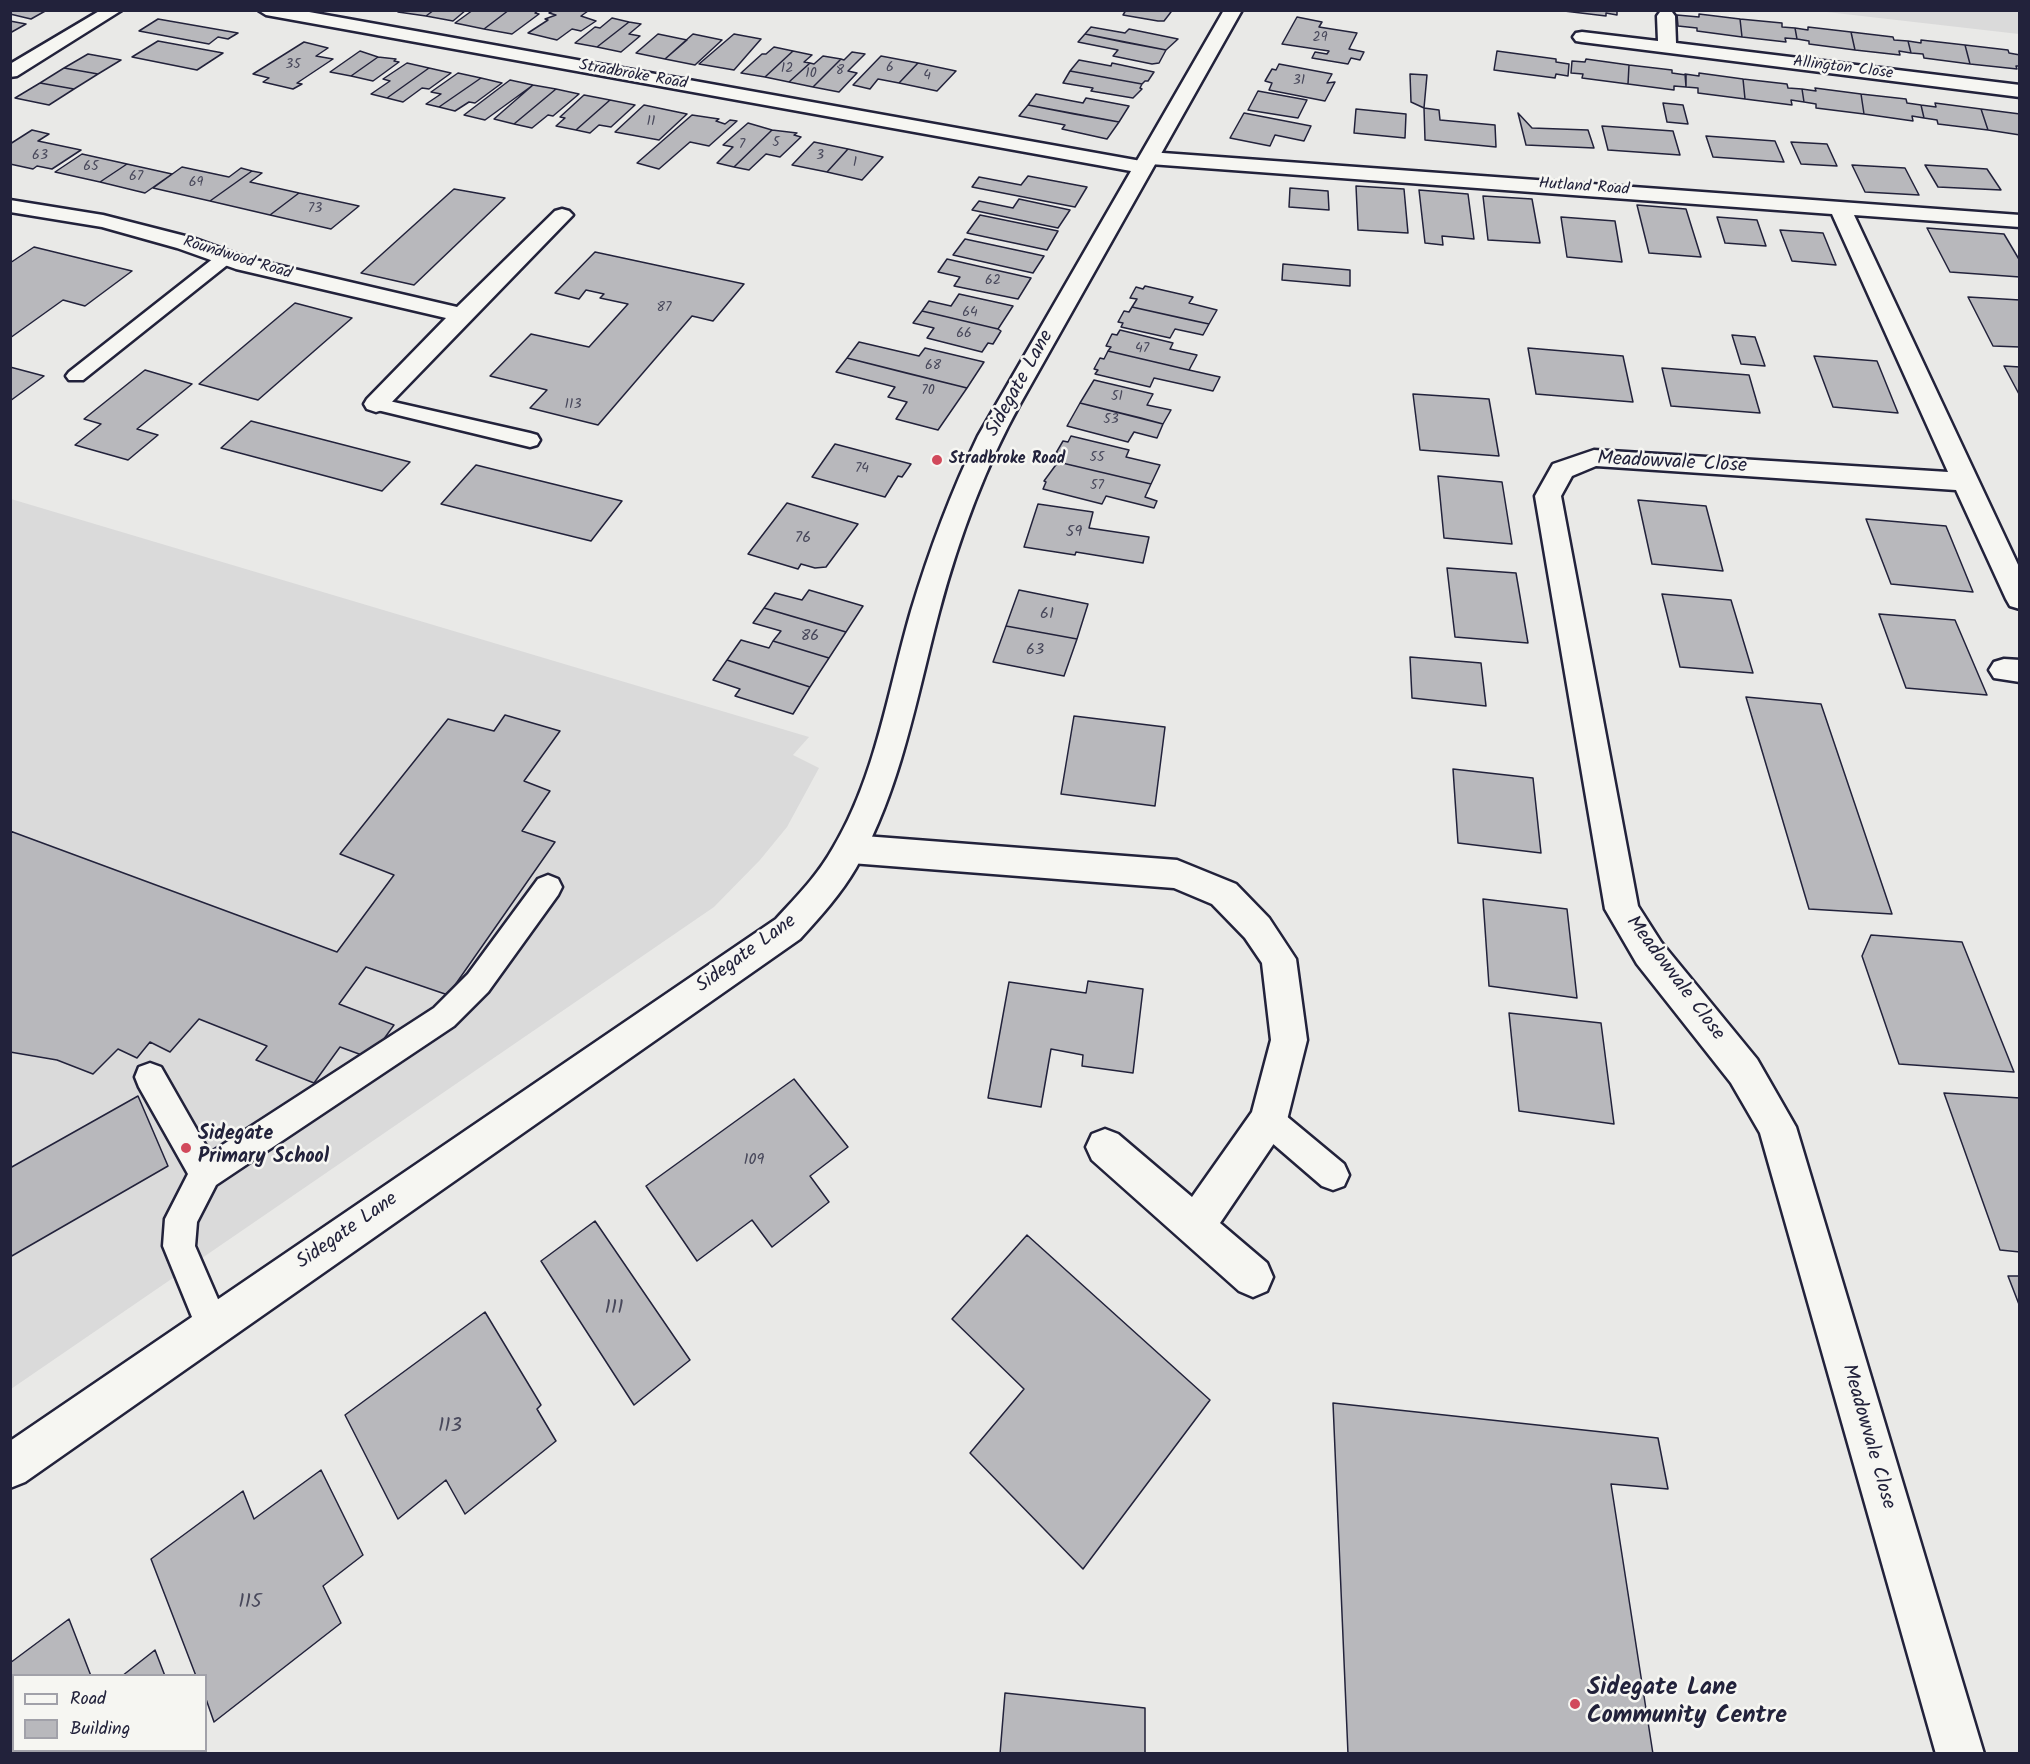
<!DOCTYPE html>
<style>
body{margin:0}
#map{position:relative;width:2030px;height:1764px;overflow:hidden;background:#e9e9e7;font-family:Kalam,sans-serif}
canvas{display:block}
.frame{position:absolute;inset:0;border:12px solid #22223b;pointer-events:none}
.legend{position:absolute;left:12px;top:1674px;width:195px;height:78px;box-sizing:border-box;background:#f6f6f2;border:2px solid #a1a1a9;margin:0;padding:8px 10px;list-style:none;font-size:18px;color:#22223b}
.legend li{display:flex;align-items:center;gap:12px;height:30px}
.legend b{width:30px;border:2px solid #a1a1a9}
</style>
<div id="map">
<canvas width="2030" height="1764"></canvas>
<div class="frame"></div>
<ul class="legend">
<li><b style="height:8px;background:#f6f6f2"></b>Road</li>
<li><b style="height:16px;background:#b8b8bc"></b>Building</li>
</ul>
</div>
<script>
const c = document.querySelector('canvas').getContext('2d');
c.lineJoin = 'round';
function fill(path, color) { c.fillStyle = color; c.fill(path, 'evenodd'); }
function trace(path, color, width, dash) { c.strokeStyle = color; c.lineWidth = width; c.lineCap = dash ? 'butt' : 'round'; c.setLineDash(dash || []); c.stroke(path); }
function write(font, color, halo, rows, align = 'center') {
  c.font = font + ' Kalam,sans-serif'; c.lineWidth = 5; c.setLineDash([]); c.textBaseline = 'middle'; c.strokeStyle = halo; c.fillStyle = color; for (const [text, x, y, turn = 0] of rows) {
    c.save(); c.translate(x, y); c.rotate((+turn || 0) * Math.PI / 180); c.textAlign = isNaN(turn) ? turn : align; if (halo) c.strokeText(text, 0, 0); c.fillText(text, 0, 0); c.restore();
  }
}
fill(new Path2D(`
 M1818,11H2019V34Z
 M11,499L809,737L793,755L819,768L787,827L760,860L714,907L11,1389Z`), '#dadada');
const building = new Path2D(`
 M10,10H47L31,19L10,14Z
 M400,10H434L426,16L398,12Z
 M434,10H466L453,21L426,16Z
 M473,10H509L484,29L455,23Z
 M509,10H539L535,13L539,14L512,34L484,29Z
 M562,10L588,11L581,16L596,21L581,31L572,29L557,40L528,33L548,20L545,19L556,15L549,13L553,11Z
 M1126,10H1167L1171,12L1164,21H1158L1123,15Z
 M1617,10V15L1606,13V16L1564,11Z
 M1699,14L1740,19L1742,37L1697,31V28L1678,26L1677,15L1699,17Z
 M1297,17L1322,22L1319,27L1357,33L1349,49L1364,52L1360,60L1351,58L1348,64L1312,58L1315,52L1327,54L1329,51L1282,44Z
 M612,18L629,22L597,47L575,43L595,27L600,28Z
 M158,19L238,33L228,39L218,37L209,44L139,31Z
 M1740,19L1782,23V27L1795,28L1797,39L1785,38L1786,42L1742,37Z
 M10,21L26,24L10,33Z
 M629,22L641,24L629,34L640,36L621,52L597,47Z
 M1091,27L1125,33L1129,29L1178,39L1166,50L1085,34Z
 M1808,27L1851,32L1855,50L1809,44V41L1797,39L1795,28L1808,30Z
 M1851,32L1893,37L1894,40L1908,41L1911,53L1899,51L1900,55L1855,50Z
 M658,34L687,40L665,59L636,53Z
 M693,34L722,40L695,65L665,59Z
 M734,34L761,39L734,70L699,64Z
 M1085,34L1123,42L1166,50L1159,63L1152,64L1113,56L1118,50L1078,42Z
 M1921,40L1965,45L1970,64L1924,58L1923,54L1911,53L1908,41L1921,43Z
 M158,41L223,53L197,70L132,57Z
 M304,42L328,48L316,56L333,59L297,83L302,84L293,89L263,82L269,78L253,74Z
 M1965,45L2008,50L2009,53L2020,55V66H2016L2017,69L1970,64Z
 M774,47L793,51L765,77L741,73L762,54H766Z
 M360,51L378,57L351,76L330,72Z
 M793,51L812,55L804,62L810,63L789,82L765,77Z
 M1497,51L1556,59V62L1569,64L1568,76L1556,74L1555,78L1494,70Z
 M852,52L865,54L848,71L857,73L839,92L813,87L841,59L844,60Z
 M88,54L121,60L98,74L64,68Z
 M823,56L841,59L813,87L789,82L810,63L814,64Z
 M881,56L918,63L899,83L878,79L870,89L853,85Z
 M378,57L396,59L394,61L399,62L373,81L351,76Z
 M1586,59L1629,65L1628,84L1582,78L1583,74L1571,73L1572,61L1585,62Z
 M1079,60L1111,66L1112,63L1154,72L1148,81H1145L1142,84L1070,71Z
 M407,63L429,68L387,98L371,94L390,81L383,79Z
 M918,63L956,71L937,91L899,83Z
 M1279,64L1332,74L1327,83L1335,82L1325,101L1269,90L1272,83L1265,81L1272,69L1276,70Z
 M1629,65L1672,70V73L1686,75V87L1674,86V90L1628,84Z
 M64,68L98,74L74,89L40,83Z
 M429,68L451,73L429,89L422,88L403,102L387,98Z
 M1070,71L1142,84L1140,88L1142,89L1133,98L1091,91L1093,88L1063,83Z
 M458,73L481,78L439,107L426,104L441,94L431,92Z
 M1699,73L1743,79L1745,99L1698,93V88L1686,87L1685,74L1699,76Z
 M1410,74L1427,75L1424,108L1411,102Z
 M481,78L502,83L475,103L469,102L455,111L439,107Z
 M1743,79L1787,84L1788,88L1802,89L1804,102L1791,100L1792,105L1745,99Z
 M510,80L533,85L485,120L464,115Z
 M40,83L74,89L49,105L15,98Z
 M533,85L556,89L514,124L494,119Z
 M1815,88L1861,94L1864,114L1816,108V104L1804,102L1802,89L1816,91Z
 M556,89L579,94L553,116L548,115L532,128L514,124Z
 M1258,91L1307,100L1298,118L1248,110Z
 M1036,94L1083,103L1086,98L1129,106L1119,122L1028,105Z
 M1861,94L1906,99L1907,103L1921,105L1924,118L1912,116L1913,121L1864,114Z
 M584,95L610,100L576,130L556,126L565,118L560,117Z
 M610,100L635,105L611,127L599,125L590,133L576,130Z
 M1663,103L1683,105L1688,124L1667,122Z
 M1935,103L1981,109L1988,130L1938,124L1937,120L1924,118L1921,105L1936,107Z
 M644,105L687,114L659,140L615,132Z
 M1028,105L1074,114L1119,122L1107,139L1062,129L1065,125L1019,116Z
 M1424,108L1439,110L1440,120L1495,125L1496,147L1425,140Z
 M1356,109L1406,114L1405,138L1354,133Z
 M1981,109L2020,114V135L1988,130Z
 M1244,113L1311,126L1304,141L1275,135L1270,146L1230,138Z
 M1518,113L1532,128L1588,130L1594,148L1526,145Z
 M692,115L719,119L716,121L725,124L730,120L737,121L709,146L690,142L659,169L637,163Z
 M748,123L772,130L734,167L717,163L733,147L723,145Z
 M1602,126L1673,131L1680,155L1608,150Z
 M32,130L49,134L38,141L81,150L52,169L37,166L33,169L10,164V144Z
 M772,130L797,133L794,135L801,137L780,157L766,154L749,170L734,167Z
 M1706,136L1775,141L1784,162L1713,157Z
 M814,142L848,149L827,172L792,165Z
 M1791,142L1827,144L1837,166L1801,164Z
 M848,149L883,157L862,180L827,172Z
 M82,154L127,164L100,182L55,172Z
 M127,164L172,174L145,193L100,182Z
 M1852,165L1905,168L1919,195L1865,192Z
 M1925,165L1987,169L2001,190L1938,187Z
 M182,167L229,177L241,168L252,171L210,201L153,188Z
 M252,171L262,173L250,182L299,193L270,215L210,201Z
 M1028,176L1087,187L1075,207L972,187L979,177L1021,185Z
 M1356,186L1404,189L1408,233L1358,230Z
 M1290,188L1328,191L1329,210L1289,207Z
 M454,189L505,198L414,285L361,273Z
 M1419,190L1468,194L1474,239L1442,236L1443,245L1425,243Z
 M299,193L359,206L331,229L270,215Z
 M1483,196L1532,199L1540,243L1488,240Z
 M1019,199L1070,210L1058,228L972,210L979,201L1013,208Z
 M1637,205L1686,209L1701,257L1649,253Z
 M980,215L1058,231L1047,250L967,233Z
 M1561,217L1615,221L1622,262L1567,257Z
 M1717,217L1757,220L1766,246L1725,243Z
 M1927,228L2004,234L2020,261V277L1950,272Z
 M1780,230L1823,233L1836,265L1792,261Z
 M965,239L1044,256L1033,273L953,255Z
 M34,247L132,271L85,306L63,300L10,338V263Z
 M595,252L744,284L713,321L692,316L598,425L530,408L547,390L490,376L531,334L589,347L628,304L600,298L604,294L586,290L579,299L555,293Z
 M947,259L982,267L1031,278L1018,299L954,286L960,277L938,272Z
 M1283,264L1350,270V286L1282,280Z
 M1145,286L1193,297L1189,303L1217,310L1209,324L1132,307L1137,299L1130,298L1136,287L1143,289Z
 M959,294L1013,306L998,329L922,311L929,301L951,306Z
 M1968,297L2020,300V347L1993,346Z
 M295,303L352,318L258,400L199,384Z
 M1132,307L1181,318L1209,324L1203,335L1175,329L1170,338L1121,327L1123,323L1118,322L1124,311L1129,312Z
 M922,311L998,329L1001,331L993,344L988,343L982,352L927,338L934,328L913,323Z
 M1120,330L1173,343L1170,349L1197,355L1189,370L1108,351L1111,347L1106,346L1112,334L1117,335Z
 M1732,335L1755,337L1765,366L1741,364Z
 M859,342L919,356L925,348L984,362L967,388L847,358Z
 M1528,348L1623,356L1633,402L1536,394Z
 M1108,351L1189,370L1220,377L1213,391L1154,378L1150,387L1095,374L1098,370L1094,369L1100,358L1104,359Z
 M1814,356L1877,361L1898,413L1833,407Z
 M847,358L906,373L967,388L938,430L896,419L907,402L888,397L895,387L836,372Z
 M2004,366L2020,367V396Z
 M10,367L44,376L10,401Z
 M1662,368L1749,375L1760,413L1671,406Z
 M145,370L192,384L137,429L158,435L128,460L75,445L101,424L84,419Z
 M1094,380L1153,394L1147,405L1171,410L1163,424L1080,403Z
 M1413,394L1489,399L1499,456L1420,450Z
 M1080,403L1141,418L1163,424L1157,438L1134,432L1128,442L1067,426Z
 M251,421L410,462L382,491L221,448Z
 M1071,436L1129,450L1126,457L1160,465L1151,484L1058,462L1062,454L1056,453L1063,441L1068,442Z
 M835,444L911,464L902,477L898,476L885,497L812,477Z
 M1058,462L1151,484L1145,497L1157,501L1154,508L1106,496L1102,504L1043,489L1046,482L1044,481Z
 M476,465L622,501L591,541L441,504Z
 M1438,476L1502,482L1512,544L1444,538Z
 M1638,500L1706,506L1723,571L1652,564Z
 M787,503L858,524L826,567L815,568L801,564L798,569L748,554Z
 M1038,504L1093,512L1089,528L1149,537L1143,563L1076,552L1075,555L1024,547Z
 M1866,519L1946,526L1973,592L1891,584Z
 M1447,568L1516,573L1528,643L1455,637Z
 M809,590L863,606L846,632L764,608L775,593L802,600Z
 M1019,590L1088,604L1077,639L1006,626Z
 M1662,594L1731,600L1753,673L1680,667Z
 M764,608L791,616L846,632L829,658L773,641L781,631L753,623Z
 M1879,614L1955,620L1987,695L1906,688Z
 M1006,626L1077,639L1064,676L993,662Z
 M741,640L769,648L773,641L829,658L810,687L727,660Z
 M1410,657L1481,663L1486,706L1412,698Z
 M727,660L754,669L810,687L793,714L735,696L740,689L713,680Z
 M1746,697L1821,704L1892,914L1809,909Z
 M505,715L560,731L524,781L550,791L522,831L555,842L448,995L366,967L339,1004L394,1025L370,1058L340,1047L314,1083L256,1060L267,1046L199,1019L170,1052L150,1042L137,1058L118,1049L93,1074L57,1060L10,1052V831L337,952L394,875L340,854L448,719L494,731Z
 M1074,716L1165,727L1155,806L1061,794Z
 M1453,769L1533,778L1541,853L1458,843Z
 M1483,899L1567,909L1577,998L1489,986Z
 M1871,935L1962,942L2014,1072L1899,1064L1862,956Z
 M1088,981L1143,989L1133,1073L1082,1066L1083,1055L1051,1049L1041,1107L988,1098L1009,982L1086,993Z
 M1509,1013L1601,1023L1614,1124L1519,1111Z
 M794,1079L848,1147L810,1176L829,1202L772,1247L752,1220L697,1261L646,1186Z
 M1944,1093L2020,1098V1252L2000,1250Z
 M138,1096L168,1166L10,1257V1168Z
 M595,1221L690,1360L634,1405L541,1261Z
 M1027,1235L1210,1400L1083,1569L970,1453L1024,1389L952,1319Z
 M2008,1276H2020V1307Z
 M485,1312L541,1405L537,1409L556,1441L465,1514L446,1480L398,1519L345,1415Z
 M1333,1403L1658,1438L1668,1489L1611,1484L1653,1754H1348Z
 M321,1470L363,1555L323,1586L341,1623L214,1722L206,1699V1676H196L151,1559L243,1491L254,1519Z
 M69,1619L91,1676H14V1750H194L195,1754H10V1663Z
 M155,1650L165,1676H122Z
 M1005,1693L1145,1708V1754H1000Z`);
fill(building, '#b8b8bc');
trace(building, '#22223b', 1.5);
const service = new Path2D(`
 M225,253L231,254L234,258L231,262L83,380H69L66,376L69,372L219,254Z
 M376,398L530,433L537,435L540,440L537,445L530,447L369,408L366,404L369,400Z
 M548,875L558,879L562,887L558,895L488,992L454,1026L216,1185L197,1222L195,1246L230,1327L225,1339L213,1344L201,1339L163,1246L165,1219L188,1174L139,1087L135,1077L139,1067L150,1063L161,1067L210,1153L434,1008L468,974L538,879Z
 M1268,1105L1279,1110L1344,1164L1349,1175L1344,1186L1333,1190L1322,1186L1257,1130L1253,1120L1257,1110Z`);
const minor = new Path2D(`
 M101,10H122L17,76L10,77V64Z
 M258,10H298L1141,161L1139,158L1142,154L1149,152L2020,215V227L1854,215L2020,569V609L2010,606L2006,599L1956,490L1596,466L1572,476L1561,496L1638,906L1661,942L1757,1059L1796,1127L1984,1754H1936L1760,1133L1731,1083L1637,964L1605,909L1535,496L1553,464L1594,450L1948,472L1832,214L1150,164L1152,167L1149,171L1142,173L266,15Z
 M1666,11L1672,12L1675,16L1676,43L2020,85V97L1582,42L1576,41L1573,37L1576,33L1582,32L1658,41L1657,16L1660,12Z
 M10,200L103,215L193,238L251,259L457,307L555,211L562,209L569,211L573,215L385,409L376,412L367,409L364,404L367,399L446,318L236,269L177,248L102,227L10,212Z
 M2004,659L2020,660V682L1994,678L1989,670L1994,662Z
 M851,835L1177,860L1236,884L1269,918L1296,959L1307,1040L1287,1120L1281,1133L1220,1223L1267,1263L1273,1277L1267,1291L1253,1297L1239,1291L1092,1160L1086,1147L1092,1134L1105,1129L1118,1134L1192,1197L1252,1112L1271,1040L1262,963L1245,938L1212,904L1174,888L851,863L840,859L835,849L840,839Z`);
const tertiary = new Path2D(`
 M1224,10H1242L1020,404C984,469 958,541 939,612C916,699 901,789 856,868C841,894 820,917 800,939L25,1482L10,1488V1441L776,919C797,896 818,875 833,848C876,776 888,690 911,611C929,551 951,492 978,436Z`);
trace(service, '#22223b', 5);
trace(minor, '#22223b', 5);
trace(tertiary, '#22223b', 5);
fill(service, '#f6f6f2');
fill(minor, '#f6f6f2');
fill(tertiary, '#f6f6f2');
for (const [x, y, r, color] of [
 [937,460,6,"#d1495b"],
 [186,1148,6,"#d1495b"],
 [1575,1704,6,"#d1495b"]
]) { const dot = new Path2D(); dot.arc(x, y, r, 0, 2 * Math.PI); c.fillStyle = color; c.fill(dot); trace(dot, '#f6f6f2', 2); }
write('14px', '#48485b', null, [
 ["29",1320,39],
 ["35",293,66],
 ["6",890,69],
 ["12",787,70],
 ["8",840,72],
 ["10",811,75],
 ["4",927,77],
 ["31",1299,82],
 ["11",651,123],
 ["5",776,144],
 ["7",742,146],
 ["63",40,157],
 ["3",820,157],
 ["1",855,164],
 ["65",91,168],
 ["67",136,178],
 ["69",196,184],
 ["73",315,210],
 ["62",993,282],
 ["87",664,309],
 ["64",970,314],
 ["66",964,335],
 ["47",1142,350],
 ["68",933,367],
 ["70",928,392],
 ["51",1117,398],
 ["113",573,406],
 ["53",1111,421],
 ["55",1097,459],
 ["74",862,470],
 ["57",1097,487]
]);
write('16px', '#22223b', '#f6f6f2', [
 ["Allington Close",1843,69,7],
 ["Stradbroke Road",633,76,10],
 ["Hutland Road",1584,188,4],
 ["Roundwood Road",237,259,17]
]);
write('bold 16px', '#22223b', '#f6f6f2', [
 ["Stradbroke Road",949,460]
], 'left');
write('16px', '#48485b', null, [
 ["59",1074,533],
 ["76",803,539],
 ["61",1047,615],
 ["86",810,637],
 ["63",1035,651],
 ["109",754,1161]
]);
write('20px', '#22223b', '#f6f6f2', [
 ["Sidegate Lane",1021,384,-61],
 ["Meadowvale Close",1672,464,3],
 ["Sidegate Lane",747,955,-36],
 ["Meadowvale Close",1674,979,53],
 ["Sidegate Lane",348,1232,-35],
 ["Meadowvale Close",1867,1437,74]
]);
write('bold 20px', '#22223b', '#f6f6f2', [
 ["Sidegate",198,1136],
 ["Primary School",198,1159]
], 'left');
write('20px', '#48485b', null, [
 ["111",614,1310],
 ["113",450,1428],
 ["115",250,1604]
]);
write('bold 24px', '#22223b', '#f6f6f2', [
 ["Sidegate Lane",1587,1690],
 ["Community Centre",1587,1718]
], 'left');
</script>
